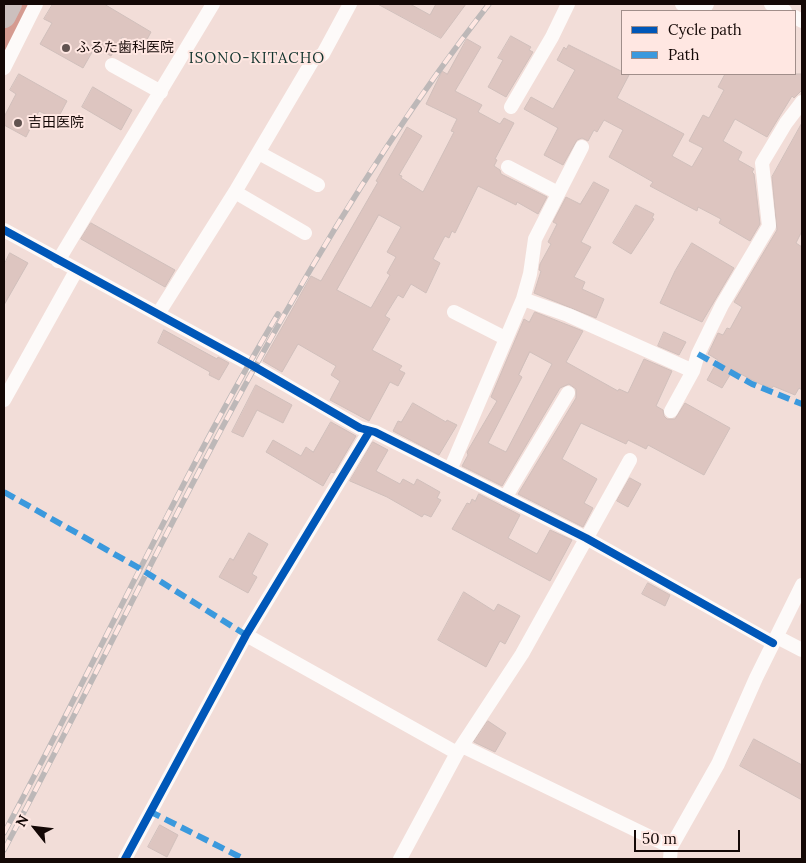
<!DOCTYPE html>
<meta charset="utf-8">
<style>
body{margin:0}
#map{position:relative;width:806px;height:863px;overflow:hidden;background:#f2ddd8;font-family:Lora,serif}
canvas{display:block}
.frame{position:absolute;inset:0;border:5px solid #140806;pointer-events:none}
.legend{position:absolute;left:621px;top:10px;width:175px;height:65px;box-sizing:border-box;background:#ffe7e2;border:1px solid #a18e8a;margin:0;padding:6px 9px;list-style:none;font-size:15px;color:#140806}
.legend li{display:flex;align-items:center;gap:10px;height:25px}
.legend b{width:25px;border:1px solid #a18e8a}
.north{position:absolute;left:10px;top:803px;width:50px;height:50px;-webkit-text-stroke:4px #ffe7e2;paint-order:stroke;rotate:299deg;font-size:14px;font-weight:700;line-height:20px;text-align:center;color:#140806}
.north::after{content:'';display:block;margin:auto;width:18px;height:22px;background:#140806;clip-path:polygon(50% 0,100% 100%,50% 72%,0 100%)}
.scale{position:absolute;left:634px;top:830px;width:106px;height:22px;box-sizing:border-box;border:2px solid #140806;border-top:0;padding-left:6px;font-size:15px;line-height:18px;white-space:nowrap;color:#140806;-webkit-text-stroke:4px #ffe7e2;paint-order:stroke}
</style>
<div id="map">
<canvas width="806" height="863"></canvas>
<div class="frame"></div>
<ul class="legend">
<li><b style="height:6px;background:#0057b8"></b>Cycle path</li>
<li><b style="height:6px;background:#3b99dd"></b>Path</li>
</ul>
<div class="north">N</div>
<div class="scale">50 m</div>
</div>
<script>
const c = document.querySelector('canvas').getContext('2d');
c.lineJoin = 'round';
function trace(path, color, width, dash) { c.strokeStyle = color; c.lineWidth = width; c.lineCap = dash ? 'butt' : 'round'; c.setLineDash(dash || []); c.stroke(path); }
function fill(path, color) { c.fillStyle = color; c.fill(path, 'evenodd'); }
function write(font, color, halo, rows, align = 'center') {
  c.font = font + ' Lora,"Noto Sans JP",serif'; c.lineWidth = 4; c.setLineDash([]); c.textBaseline = 'middle'; c.strokeStyle = halo; c.fillStyle = color; for (const [text, x, y, turn = 0] of rows) {
    c.save(); c.translate(x, y); c.rotate((+turn || 0) * Math.PI / 180); c.textAlign = isNaN(turn) ? turn : align; if (halo) c.strokeText(text, 0, 0); c.fillText(text, 0, 0); c.restore();
  }
}
trace(new Path2D(`
 M4,44L24,4`), '#d59b91', 25);
const building = new Path2D(`
 M53,4H104L151,32L142,49L122,37L111,56L95,47L83,68L40,44L52,23L44,19Z
 M378,4H410L430,15L436,4H466L441,38Z
 M511,36L531,47L529,50L533,52L506,97L488,87L503,60L498,58Z
 M467,39L481,47L455,91L482,105L478,112L500,124L504,118L514,123L495,159L497,160L494,166L500,170L501,174L547,197L538,214L517,202L516,205L478,186L455,233L452,231L449,238L445,236L433,259L440,263L426,293L411,284L403,298L398,295L385,316L390,319L372,350L402,366L399,370L405,373L398,386L390,382L369,421L330,400L340,381L331,375L336,366L298,344L282,372L263,361L311,276L321,281L378,182L376,181L407,127L422,136L399,175L402,176L401,178L423,192L454,132L451,131L457,119L426,104L442,71L447,74ZM379,215L401,227L387,252L396,257L387,273L390,275L371,308L337,290Z
 M569,45L629,75L617,98L684,134L672,156L692,167L703,148L689,141L703,115L709,118L724,90L718,87L725,74H802V90L794,98L792,96L767,137L735,119L723,141L742,152L738,160L754,169L752,172L754,174L760,224L750,241L719,223L721,219L698,207L697,211L650,186L653,182L609,157L623,130L604,120L597,132L594,130L588,141L582,138L577,140L563,165L544,155L558,128L524,109L531,97L553,109L575,70L557,60L564,47L566,49Z
 M19,74L67,101L57,120L39,111L26,137L4,125V117L16,94L10,90Z
 M93,87L132,110L121,130L82,107Z
 M802,123V231L796,243L802,247V390L799,388L795,395L773,386L772,388L760,384L733,370L722,388L707,380L718,360L708,354L718,333L723,335L727,328L730,329L742,307L734,302L777,230L772,177Z
 M594,182L609,190L581,242L591,247L574,277L585,282L582,289L604,299L596,318L534,293L541,271L539,270L540,264L551,244L548,242L557,224L553,222L566,197L580,204Z
 M636,205L654,214L652,218L654,219L631,254L613,243Z
 M91,223L175,270L165,287L81,239Z
 M692,243L734,268L702,322L660,303L675,271Z
 M10,253L28,263L4,305V265Z
 M535,312L583,331L566,362L618,391L619,389L628,393L644,359L672,371L656,406L663,410L664,416L667,419H675L685,403L730,428L704,475L648,445L646,449L628,440L626,444L581,423L562,459L597,479L584,503L593,508L583,527L518,494L576,398V389L569,384L560,388L502,486L462,466L468,455L467,452L497,401L491,397L524,319L529,322ZM530,352L552,364L506,452L488,443L522,377L519,375Z
 M164,330L217,359L218,357L229,363L219,380L209,375L210,372L158,343Z
 M664,332L686,342L679,355L658,346Z
 M256,385L292,405L283,423L257,410L243,437L232,432Z
 M413,403L446,422L447,420L457,425L439,455L393,431L398,421L401,422Z
 M331,422L356,436L334,473L331,472L323,486L266,452L273,440L301,456L306,447L313,452Z
 M373,442L388,450L376,471L400,484L403,479L414,485L417,479L440,492L437,498L441,500L431,517L424,514L422,517L387,497L350,481Z
 M630,478L641,484L628,507L617,501Z
 M479,494L520,515L508,538L537,554L550,530L572,540L550,581L452,529L467,503L470,504L472,499L475,501Z
 M249,533L268,544L252,574L257,577L248,593L219,577L230,558L233,560Z
 M648,583L670,595L665,606L642,594Z
 M464,592L494,611L498,604L520,616L505,644L500,641L486,667L438,640Z
 M488,721L506,733L495,752L474,742Z
 M754,739L802,765V800L740,766Z
 M160,825L178,835L167,857L148,847Z`);
fill(building, '#ddc5c0');
trace(building, '#d0bfbb', 1);
trace(new Path2D(`
 M682,4L696,11
 M771,4L785,11
 M703,11L707,4
 M795,17L802,21
 M112,65L161,92
 M4,68L36,4
 M511,107L552,37L568,4
 M259,153L318,185
 M508,167L558,193
 M235,192L305,233
 M4,230L255,367L360,428L375,432L586,538L773,643
 M58,261L213,4
 M523,299L568,315L693,371
 M454,312L505,338
 M158,314L235,192L313,60L323,54L350,4
 M4,400L76,271
 M671,411L693,371L698,354L722,305L769,226L762,163L786,123L802,102
 M450,470L523,299L530,274L535,239L582,147
 M505,498L568,393
 M246,635L457,753
 M777,637L802,650
 M462,746L671,847
 M125,859L246,635L369,432
 M400,859L457,753L522,654L630,460
 M670,859L671,847L718,764L756,678L802,585`), '#fdfaf9', 14);
trace(new Path2D(`
 M4,16L10,4`), '#ccc0be', 24);
const rail = new Path2D(`
 M4,833C97,661 178,482 278,314
 M4,850C157,563 288,261 489,4`);
trace(rail, '#bdb8b8', 5.5);
trace(rail, '#ffe7e2', 4, [11]);
trace(new Path2D(`
 M698,354L752,384L802,404
 M4,492L139,568L246,635
 M149,811L244,859`), '#3b99dd', 6, [12, 6]);
trace(new Path2D(`
 M4,230L255,367L360,428L375,432L586,538L773,643
 M125,859L246,635L369,432`), '#0057b8', 8);
for (const [x, y, r, color] of [
 [66,48,5,"#625350"],
 [18,123,5,"#625350"]
]) { const dot = new Path2D(); dot.arc(x, y, r, 0, 2 * Math.PI); c.fillStyle = color; c.fill(dot); trace(dot, '#ffe7e2', 2); }
write('14px', '#140806', '#ffe7e2', [
 ["ふるた歯科医院",76,48],
 ["吉田医院",28,123]
], 'left');
c.letterSpacing = '1px';
write('15px', '#13342e', '#ffe7e2', [
 ["ISONO-KITACHO",257,59]
]);
c.letterSpacing = '0px';
</script>
